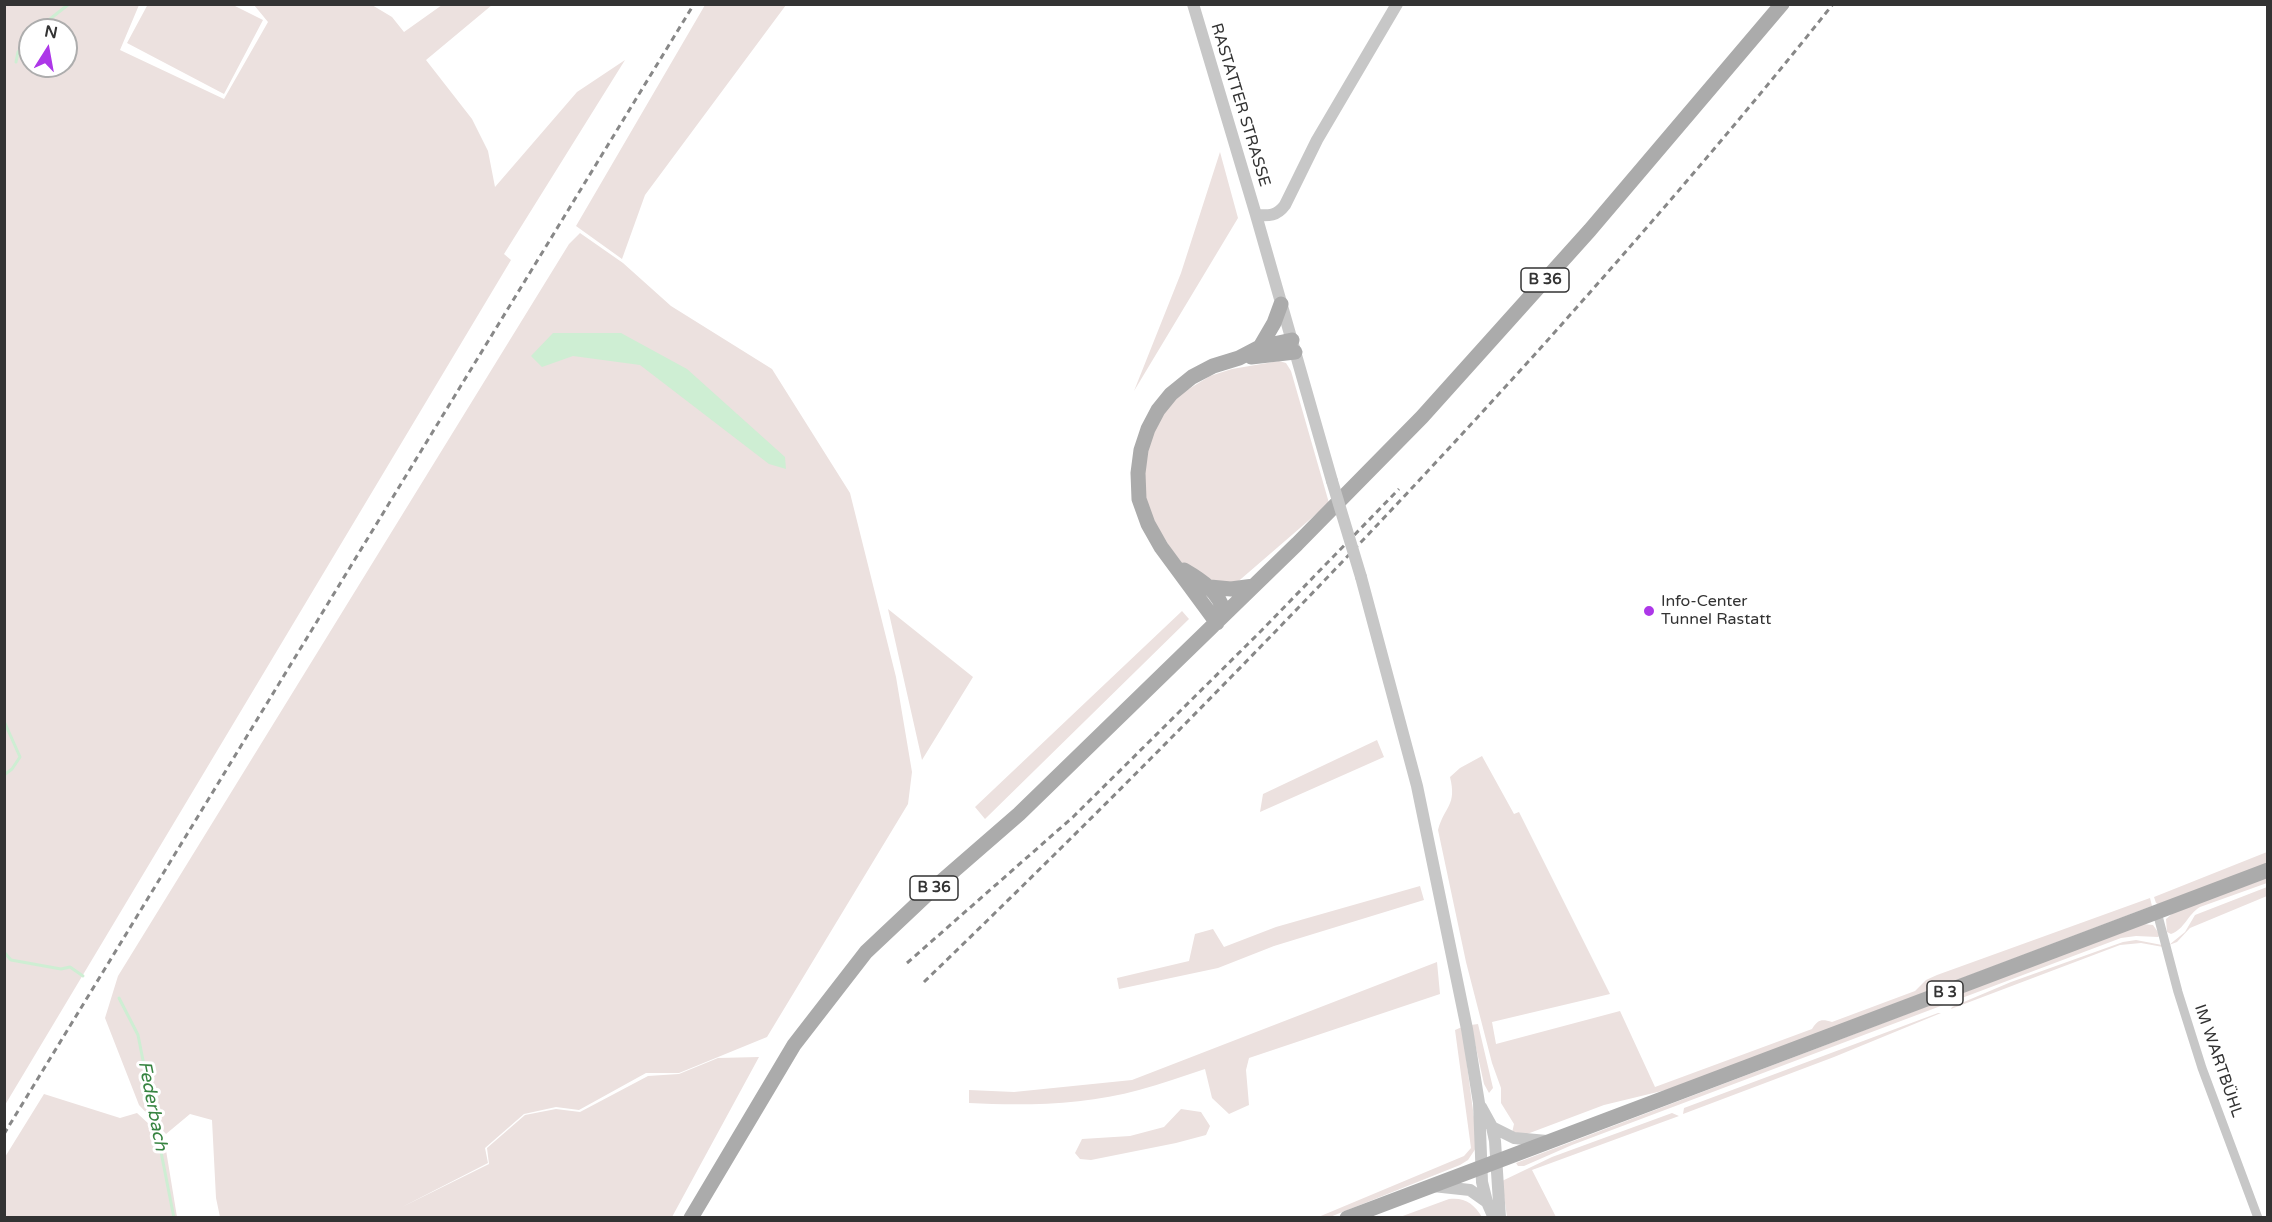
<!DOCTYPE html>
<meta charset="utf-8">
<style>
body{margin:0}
#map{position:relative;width:2272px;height:1222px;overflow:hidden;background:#fff;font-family:"Varela Round",sans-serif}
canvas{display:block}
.frame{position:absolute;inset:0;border:6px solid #333;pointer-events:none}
.north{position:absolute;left:18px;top:18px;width:60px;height:60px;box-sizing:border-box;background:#fff;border:2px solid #adadad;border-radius:50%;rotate:11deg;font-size:16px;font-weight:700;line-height:24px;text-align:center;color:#333}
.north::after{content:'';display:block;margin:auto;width:21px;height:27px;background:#ad37e8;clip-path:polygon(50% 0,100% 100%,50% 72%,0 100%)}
</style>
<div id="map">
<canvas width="2272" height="1222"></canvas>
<div class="frame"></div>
<div class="north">N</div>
</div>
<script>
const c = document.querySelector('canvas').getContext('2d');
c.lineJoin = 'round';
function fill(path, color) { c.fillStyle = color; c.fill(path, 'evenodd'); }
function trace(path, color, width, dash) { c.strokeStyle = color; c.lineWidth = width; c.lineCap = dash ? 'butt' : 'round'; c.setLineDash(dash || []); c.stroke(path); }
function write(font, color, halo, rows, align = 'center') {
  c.font = font + ' "Varela Round",sans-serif'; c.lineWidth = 6; c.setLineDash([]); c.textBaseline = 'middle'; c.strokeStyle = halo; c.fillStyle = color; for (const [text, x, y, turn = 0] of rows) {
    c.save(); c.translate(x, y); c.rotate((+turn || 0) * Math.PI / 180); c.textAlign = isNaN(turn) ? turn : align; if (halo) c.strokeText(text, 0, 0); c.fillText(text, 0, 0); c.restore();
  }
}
fill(new Path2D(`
 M5,4L139,5L120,50L224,99L268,22L254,5H372L392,17L404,32L442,5H492L426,60L472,119L488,151L495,187L577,92L625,60L504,254L511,260L5,1105ZM30,30H66V66H30Z
 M148,4L233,5L263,20L224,94L127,43Z
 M705,5H786L645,195L622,259L576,226Z
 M1220,152L1238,218L1134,391L1181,273Z
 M580,233L623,263L671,306L772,369L850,493L896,677L912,772L908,804L767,1037L679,1073H646L579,1110L556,1107L524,1114L485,1148L488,1163L402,1207L489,1164L487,1148L525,1115L556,1109L580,1112L648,1076L679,1074L718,1058L759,1057L672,1217H220L216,1198L212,1120L190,1114L166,1134L139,1105L105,1018L118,976L569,244Z
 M1279,361L1286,363L1291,371L1329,503L1234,585L1206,582L1180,563L1147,511L1143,470L1154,429L1165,411L1179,395L1210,376L1232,369Z
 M888,609L973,677L922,760Z
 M1182,611L1189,619L985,819L975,807Z
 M1377,740L1384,757L1260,812L1263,794Z
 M1482,756L1514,814L1519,812L1610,994L1492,1022L1496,1044L1620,1011L1655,1087L1812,1029C1818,1019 1822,1019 1832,1022L1915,991L1926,980L1937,975L2150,898L2152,906L1670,1089L1604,1105L1527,1134L1512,1133L1514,1124L1501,1103V1088L1492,1063L1466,962L1438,830C1445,805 1457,806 1450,777L1460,768Z
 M2267,852V864L2159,905L2156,903L2154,897Z
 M2267,877V883L2200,907C2187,915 2185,929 2171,934L2167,932L2166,919L2174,912Z
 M1420,886L1424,900L1274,946L1218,968L1119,989L1117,978L1189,961L1195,934L1213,929L1224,947L1276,927Z
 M2267,887V896L2190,928L2177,942L2169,945L2185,932L2195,915Z
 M2143,924L2153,925L2160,935L2158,937L2136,936L2121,938L1572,1145L1524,1166H1518L1516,1163Z
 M2136,940L2162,945L2163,947L2141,943L2120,945L1951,1009L1952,1007L2011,982L2123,942Z
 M1437,962L1440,994L1249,1058L1246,1070L1249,1105L1229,1114L1212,1098L1205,1069C1183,1076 1161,1084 1139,1090C1085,1105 1024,1106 969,1103V1090L1014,1092L1132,1080Z
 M1938,1013H1941L1834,1057L1683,1114L1684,1108Z
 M1478,1024L1493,1088L1489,1093L1484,1084L1471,1025Z
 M1462,1027L1474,1118L1476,1148L1468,1160L1460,1165L1330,1217L1316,1218L1464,1156L1471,1148L1455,1030Z
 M44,1094L120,1118L137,1113L164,1138L177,1217H5V1157Z
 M1181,1109L1201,1112L1210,1126L1206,1135L1176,1143L1091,1160L1080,1159L1075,1153L1082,1139L1130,1136L1164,1127Z
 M1672,1113L1679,1116L1532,1170L1556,1217H1507L1502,1181L1552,1157Z
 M1449,1199C1465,1197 1474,1204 1482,1217H1400Z`), '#ece1df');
fill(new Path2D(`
 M553,333H621L687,369L785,457L786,469L769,464L640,365L573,356L542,367L531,356Z`), '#ceeed3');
trace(new Path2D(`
 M36,30L69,4
 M16,62L18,52L30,35
 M4,721L20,757L12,769L4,775
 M4,952L11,960L61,969L70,967L83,976
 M119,998L138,1035L174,1218`), '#ceeed3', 3);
trace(new Path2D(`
 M2157,912L2178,992L2202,1068L2258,1218`), '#c7c7c7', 9);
trace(new Path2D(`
 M1193,4L1256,215L1332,481
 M1256,215C1269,216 1277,216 1285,205L1317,140L1397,4
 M1361,577L1417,786L1467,1029L1479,1103L1482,1182L1487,1202L1494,1218
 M1481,1107L1492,1127L1495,1141L1500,1218
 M1492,1127L1514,1138L1547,1141
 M1433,1186L1470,1190L1487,1202`), '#c7c7c7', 12);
trace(new Path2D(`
 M1260,347L1274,323L1281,304
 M1251,357L1295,352
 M1184,570C1203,581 1219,592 1225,614
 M1210,587L1231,589L1254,586
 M1217,623L1161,547L1148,524L1139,499L1138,473L1141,450L1148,429L1158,410L1171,394L1192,377L1213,366L1239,358L1260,347L1292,340
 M691,1218L794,1045L866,952L935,887L1019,814L1297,544L1422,417L1590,230L1782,4
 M1347,1218L2268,870`), '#ababab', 15);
trace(new Path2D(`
 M907,963L1073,817L1261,631L1399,489
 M924,982C1138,775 1347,563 1546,342C1644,232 1741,120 1833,4
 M4,1134L694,4`), '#888', 3, [6, 4.5]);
trace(new Path2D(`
 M1332,481L1361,577`), '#c7c7c7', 12);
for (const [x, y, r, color] of [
 [1649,611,6,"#ad37e8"]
]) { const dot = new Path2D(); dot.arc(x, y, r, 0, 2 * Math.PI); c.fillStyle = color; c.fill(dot); trace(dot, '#fff', 2); }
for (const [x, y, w] of [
 [1545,280,48],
 [934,888,48],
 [1945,993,36]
]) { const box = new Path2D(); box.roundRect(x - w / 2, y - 12, w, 24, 4.5); c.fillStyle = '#fff'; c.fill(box); trace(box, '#333', 1.5); }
write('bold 15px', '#333', null, [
 ["B 36",1545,280],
 ["B 36",934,888],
 ["B 3",1945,993]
]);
write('16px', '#333', '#fff', [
 ["RASTATTER STRASSE",1240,105,73],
 ["IM WARTBÜHL",2218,1061,71]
]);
write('16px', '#333', '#fff', [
 ["Info-Center",1661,602],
 ["Tunnel Rastatt",1661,620]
], 'left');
write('italic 18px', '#378441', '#fff', [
 ["Federbach",152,1106,79]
]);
</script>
